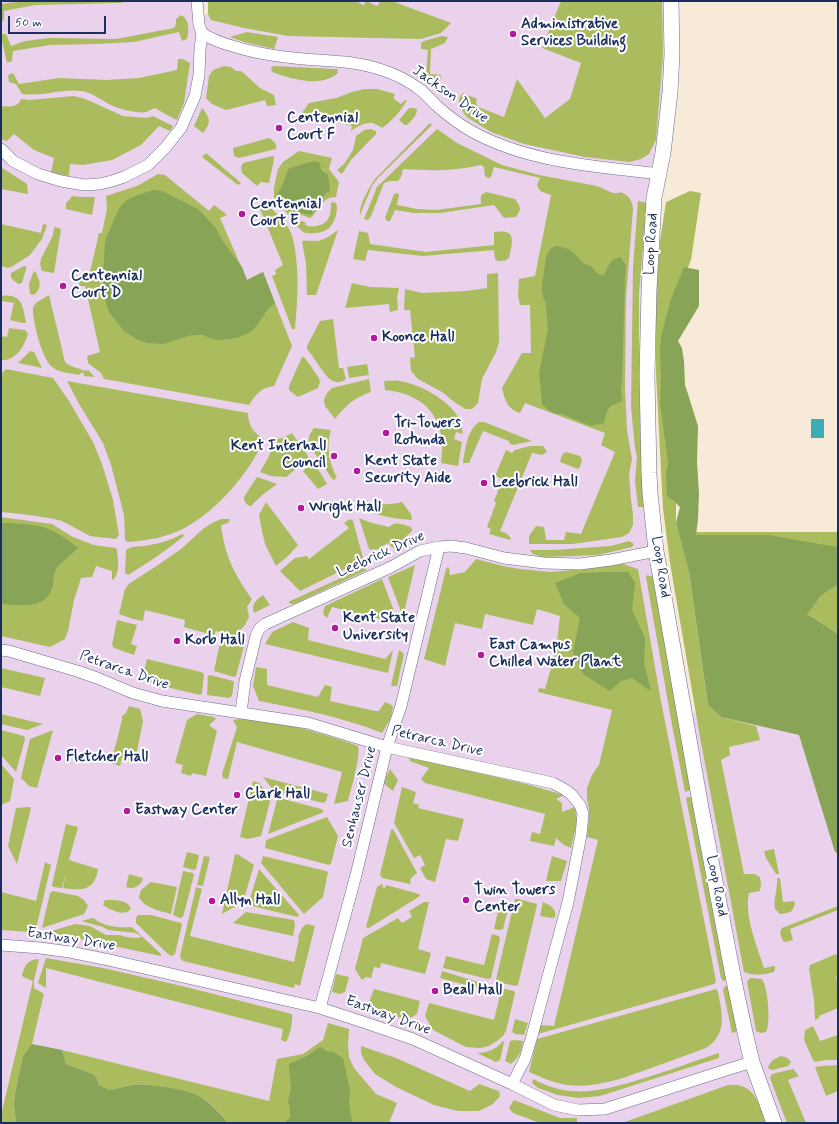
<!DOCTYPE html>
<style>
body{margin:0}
#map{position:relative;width:839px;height:1124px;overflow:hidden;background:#f8ead8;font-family:Mynerve,sans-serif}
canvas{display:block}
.frame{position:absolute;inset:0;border:2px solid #1b2f5e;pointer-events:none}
.scale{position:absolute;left:8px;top:16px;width:98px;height:18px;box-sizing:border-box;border:2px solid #1b2f5e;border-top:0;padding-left:5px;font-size:12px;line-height:14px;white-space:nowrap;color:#1b2f5e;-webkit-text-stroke:3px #fff;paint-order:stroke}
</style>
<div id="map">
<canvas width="839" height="1124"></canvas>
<div class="frame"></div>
<div class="scale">50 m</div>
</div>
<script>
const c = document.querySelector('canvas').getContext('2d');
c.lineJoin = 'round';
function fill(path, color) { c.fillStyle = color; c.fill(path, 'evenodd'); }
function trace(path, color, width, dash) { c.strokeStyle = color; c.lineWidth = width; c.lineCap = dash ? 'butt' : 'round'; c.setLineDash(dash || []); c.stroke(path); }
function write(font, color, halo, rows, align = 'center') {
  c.font = font + ' Mynerve,sans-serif'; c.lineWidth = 4; c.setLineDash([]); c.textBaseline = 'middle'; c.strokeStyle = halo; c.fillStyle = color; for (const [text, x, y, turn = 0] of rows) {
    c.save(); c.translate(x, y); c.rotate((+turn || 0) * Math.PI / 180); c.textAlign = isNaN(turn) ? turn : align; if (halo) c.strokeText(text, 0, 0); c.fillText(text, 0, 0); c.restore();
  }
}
fill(new Path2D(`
 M1,1H197L198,17L208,14L230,1H671L660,170L649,473L686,718L708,705L721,717L799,735L835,851L838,853V1123H1Z`), '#ead1ec');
fill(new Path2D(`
 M23,1H129L120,3L35,5L4,11V20L1,22V4Z
 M208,1H354L364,5L366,1L377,6L379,4L380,1H392L451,23L441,33L421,39L288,36L244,28L211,20L208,14Z
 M561,1H662L663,54L656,140L649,154L641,159L629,162L585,157L524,144L491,132L468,118L464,114L459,103V99L461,95L463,93L477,99L476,102L478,107L504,117L517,79L545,118L570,99L581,63L542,48Z
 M181,15C190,20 189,30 187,39L182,41L179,32L134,42L96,44L50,45L13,51L12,61L7,63L2,41L1,34H6L11,46L25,41L49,38L116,39L174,28L176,24V19Z
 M247,32L278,37L274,49L244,42L230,37Z
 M442,36L448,37L445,43L431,49L430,74L441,75L440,81L434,84H430L416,76L426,74L428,50L421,49V43L424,41Z
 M178,59H183L190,63L184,103L177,120L167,115L155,108C152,109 149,111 146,112C138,114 120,109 113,106C102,101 93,93 82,91C62,88 42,97 22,94L16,84L9,82L8,75L13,73L19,84L59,78L106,80L139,78L177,70Z
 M224,66L231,67L236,71H241L260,88L274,95L276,105L267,106L265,100L226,110L212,104L206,98L209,76L213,70Z
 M274,66L335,69H337L338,73C321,88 291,79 272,72L271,68Z
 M365,89H377L395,94L393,98L401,104L405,100H407C401,111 392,121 382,128C379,126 376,124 373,123C365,122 357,127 351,131L352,126L302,113L309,103L336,98L352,92Z
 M73,96L82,98L90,101L123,116L147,118L153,116L173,126L170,131L159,126L141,145L112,160L83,165L70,164L69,176L51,173L54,158L34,150L14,134L7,141L3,140L1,137V109L3,106C11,107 18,107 21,99L30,100Z
 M202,108C210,118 212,122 203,133L194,126Z
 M409,108H413L417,109C417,116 412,120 407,125H405L399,120Z
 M430,123L432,125L378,178L372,186L360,215C359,205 369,188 375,179Z
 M371,129L376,131V134L351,160L342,174L337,170L344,164L353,150L356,136L364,130Z
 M437,129L457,143L502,165L539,175L597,186L613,193H619L620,192C629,195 632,200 633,209L626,298L625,390L627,430L632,459L629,475L631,500L633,515V525L629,533L622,537L572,544H529V536L536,526L544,527L546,540H564L566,532L581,534L615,452L601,445L605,433L525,403L520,413C507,409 505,400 502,388L522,353H531L530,305H520L518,295L519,279L535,276L551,195L540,191L537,185L540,178L494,167L491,177L488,178L485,176L484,167L481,165C454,171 431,171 403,169L401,177L398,181H390L384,183L371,216L368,220L364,219L377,187Z
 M269,138C274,141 277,143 276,149L239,158L234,156L233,148Z
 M299,151L332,158L329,169L339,182L336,197C323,197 319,208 312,217L310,218L302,215L289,216L274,197V187L278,169L283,162Z
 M206,153L241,183L238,185L202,157Z
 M272,156L274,157V159L269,183L261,182L257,186L242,173L241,167L243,163Z
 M1,167L27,184L28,194L1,189Z
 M158,174L165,175L209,211L214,205L225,213L227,215L220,218L247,280L263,272L292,346L274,386C262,387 255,395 249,405L104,379L101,373L88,363L87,356L100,352L85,286H79L80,276H89L99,233H102L107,209L106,196L137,186Z
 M690,191L701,193L691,260L665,324L676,479V523L689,571L696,532H838V634L814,618L689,572L708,705L721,717L756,726L760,740L729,747L730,755L721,760L744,874H754L760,877L761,884L760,891L749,893C744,916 757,946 764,968L775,966V968L774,972C764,975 754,976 744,972L700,737L670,563L663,509L656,374V294L660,241L666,202Z
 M486,192L515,199L519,205L520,210L516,217L504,218L494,205L440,213H414L395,210L390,221H387L385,218L394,194L397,193L399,195L397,205L417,209L436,210L481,204C481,198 479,195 486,192Z
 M72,196L80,197H95L92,215L66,209V203L70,199Z
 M638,201L647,203L639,293V340L640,424L646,507H638L635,481L637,457L635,448L631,407L633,268Z
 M265,202C273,211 287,222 291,233C294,240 295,249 296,257C299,282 297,305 295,329H292L272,276L276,274L275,270L283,265L258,204Z
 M331,202L336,203C339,210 334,225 328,229C322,233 310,235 303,232C301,230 298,227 296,225V223L302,221L306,223L305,225C314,229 327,225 330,215C331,211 331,206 331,202Z
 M1,224L41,233L43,224L47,225L42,239L30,255L13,266L8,268L1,266Z
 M54,227L61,229L54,273L42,271L40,264L41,259L53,235Z
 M338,230L316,295H307L306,264L302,241C307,240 311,241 316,241C325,240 331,235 338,230Z
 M359,231L368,233L370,244L426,252L494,245V232C510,230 514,233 511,249C510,252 510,257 508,259C505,261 502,261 498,261L495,259L494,250L423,256L368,250L365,261L353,259Z
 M24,266H26V269L22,283L19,284C14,281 10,279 11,273Z
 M35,271C40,280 43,288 34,295L30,294L29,284L33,273Z
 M498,273L499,342L496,352L482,379L478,403L472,409H465L453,401L442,392L418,379L411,371L410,358L415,357L410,310H404L405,289L422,293L466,291L487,288V274Z
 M352,283L370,287L399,288L397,298L398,310L390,312L389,304L345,308Z
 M49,295L65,362C70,367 79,368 85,371L88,370L94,376V377L84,376V374L82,372L79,375C71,373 59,373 52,367C42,359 32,320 33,307L37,302Z
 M1,296C22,293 23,306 26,323H22L10,320L14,303L1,301Z
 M333,319L339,368H343L346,379C341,383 336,383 331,380C325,376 313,356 307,349V346L320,321Z
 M9,328L25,330L28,334C24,347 16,361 1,360V336L7,337Z
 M30,351L34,352L42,368L18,363Z
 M302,357L305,358L319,378L320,382L318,388L298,397L289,390V386Z
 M367,364L369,375L349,378L347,367Z
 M6,369L53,378L69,401L93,442L102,464L113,500L119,535L116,539L90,536L62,521L49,518L22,514L1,512V374Z
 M369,379L371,392C354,398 346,405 335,419L325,406L324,400L327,393L332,388Z
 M67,381L248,413C248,425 254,434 264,439C251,471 218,509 188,526C170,537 149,540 128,542L126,541L125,539L124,515L111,465L103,443L79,404Z
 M384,381C389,381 395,380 400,381C419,384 450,400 459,419C461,423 462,429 463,434L456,432L454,439L462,442L458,466L441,463C448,421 427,394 385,390Z
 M479,422H484L532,441L513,445L509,443V441L483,431L469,463H463C465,450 467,430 479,422Z
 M314,428L331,430C326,446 329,463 337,478L333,480L309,445C308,438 309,434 314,428Z
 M292,433L308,456V459L286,477L271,476L260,472L268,458L276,439L283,438Z
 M530,446H543L547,452L542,455L532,453L500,531L506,533L511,538L510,540L489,534L491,529L487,527L496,503L494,501L503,479L495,476L506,450L512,453L515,450Z
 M566,452L580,456L582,460L580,467L578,469L560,462C561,458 562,454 566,452Z
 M311,464C318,467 323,477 327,484L318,489L303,471Z
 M257,477L277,484L261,496L251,506C246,505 244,502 244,497Z
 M360,499C374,504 388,506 402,502L411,514L412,520C393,519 374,515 357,506Z
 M266,502L298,545L289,555L276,566L265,544L262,531L259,515Z
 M1,517L52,524L73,537L94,545L116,548L117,551C118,561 120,571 114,579L112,580V571L96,566L92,577L81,578L74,600L68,631L65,639L50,647L1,636Z
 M359,518L372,523L389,527C395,520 404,525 411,527L412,529V531L401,541L400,540L393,548L388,543C382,546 375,553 369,549Z
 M221,519H230L228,523L221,525C225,556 234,574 252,599L247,607L249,617L245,625L235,636L216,631L212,640L208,639L209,634L184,627L185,620L145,610L143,621L133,619L119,614L125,589L130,583L155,567L181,549L203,529L212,523Z
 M350,519L353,521L362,554L363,558L361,561L300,591L280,571L295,558L307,556L309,559L349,528L344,523Z
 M183,534L184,536C167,550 148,563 128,575L125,573L126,550C132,545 142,547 150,545C162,543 172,539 183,534Z
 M629,541L634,544L632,547L598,555L543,557L533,554L530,550H554L611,546Z
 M476,559L503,566L520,569L550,572L585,569L623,564L638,569L660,696L716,981L714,984L538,1034L540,1025L554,1026L598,840L587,837L589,818V809L587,799V788L592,775L599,765L612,710L538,692L539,688L545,689L556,651L560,616L537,609L533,625L485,614L482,629L455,623L445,666L424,659L446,569L448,567L449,568L450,575L465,572Z
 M415,565L403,617L388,577Z
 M365,567L367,570L294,604H291L288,602Z
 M647,575L653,577L691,790L685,792L672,725L646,577Z
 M382,579L393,608L397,623L332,607L327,618L323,614L324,609L325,606Z
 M263,595L270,605L254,613C251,604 256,600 263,595Z
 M117,620L137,625L131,644L137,646L134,655L114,648L112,645Z
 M293,622L309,628L308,640L385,659L393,650L388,673L265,644L272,632Z
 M221,638L243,644L244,646L236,676L234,677L214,671Z
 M399,650L404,654L397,686H391Z
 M147,659L201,672L204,674L202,693L201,695C181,691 162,686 142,680Z
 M256,667L267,669V685L318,697L325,685L332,687L330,701L375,711H379L385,702L393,706L391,718L382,733C342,717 301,709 259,701L253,686Z
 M1,668L45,678L40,696L1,687Z
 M210,675L233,681L234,682L232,696L229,698L207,695L208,676Z
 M129,706L140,709L143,721L135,761L122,758L120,766L111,763L122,720V716L126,713Z
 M1,714L43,724L27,730L1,724Z
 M197,714L214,717L216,719L209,725L217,731L206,776L192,773L191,776L181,773L183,765L175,763L187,720Z
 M242,719C254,720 265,721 277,723C304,728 331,736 358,746C361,756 351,789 348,801L334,804L342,772L237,742L228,779L223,778L222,774L237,727L233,720Z
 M1,730L24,736L25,739L16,772L1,755Z
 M53,730L37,788L29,786L21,778L30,739Z
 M409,758L421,759L492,776L526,784L564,795L556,799L562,803V812L575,807L577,822L571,848L564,845L556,838L554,846L530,841L532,832L540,834L545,814L425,783L421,779L429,768L410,761Z
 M1,764L14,779L10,801L1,805Z
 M390,769L398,780L393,791L383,783Z
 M263,777L328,794L326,801L323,803L274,791Z
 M253,781L259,783L271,798L261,836L248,839L240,837Z
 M402,787L416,792L413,803L419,805L418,808L464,819L458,841L446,839L435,882L426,879L420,868L425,865L420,855L414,858L394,823Z
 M693,796L728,980L723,981L721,978L686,798Z
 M280,798L321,809L324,812L268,834L277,800Z
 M29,807L31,808L17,864L8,846L16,808Z
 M327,817L338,836L331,864L329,865L265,848L266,840Z
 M66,824L78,827L69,860L98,869C95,891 81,891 63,888L66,873L62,888L53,887L52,885Z
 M393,829L417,873L411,878L410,884L382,878L380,874L391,830Z
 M774,849L779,874H776L766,858L764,851Z
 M187,852L199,855L196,869L193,870L183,867Z
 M235,854L239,855L254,865L243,902L222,914Z
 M204,856L210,857L203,886L197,885Z
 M263,856L326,871L328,872L323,897L304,914L261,863Z
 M552,856L567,861L561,881H546Z
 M45,862L51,865L36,929L34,932H31L1,930V892L36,901Z
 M259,869L299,915L297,917L248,905Z
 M183,871L193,873L194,875L183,917L180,918L173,915Z
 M129,874L143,878C141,886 134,890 126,887Z
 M777,878H780L783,902L794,901L795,904L792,911L787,913L780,914L775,909C773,898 778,890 777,878Z
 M151,882L177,887L171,914C160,911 144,908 139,897L141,890Z
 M382,884H383L382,887L385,888L386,885L419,894L420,896L369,928L366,927L377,887Z
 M196,887L202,889L190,936L294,962L299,938L298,937L302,928L306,924L315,926L300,986L295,984L294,988L183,961L181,959L180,956Z
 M53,891L78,896L84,900L88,906L84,914L42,928L50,893Z
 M515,899H518L537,904V905L518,985L515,986L498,982L496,979Z
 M105,900C114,900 128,899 131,909C124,917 110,910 103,905Z
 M424,902H429L418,949L431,953L425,974L381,963L380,968L374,967L371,978L366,977L362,980L355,969L363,938L398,918L402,923L412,917L409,911Z
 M500,902L508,903L509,905L503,929L500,930L494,929Z
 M543,902C550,905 557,909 555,917L551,918L540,916Z
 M838,906V910L790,929L793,940L785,942L783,941L780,933L782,928Z
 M246,912L294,920L295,925L293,936L233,923Z
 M138,915H151L181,923L182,925L175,954L172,956L168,954L136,923V918Z
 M93,918C105,927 117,928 132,927L161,954V956L80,939L47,934L48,932L75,924L90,926L106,935H120L126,937L136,938L142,937L136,933L108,930L103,927L81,921Z
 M492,934L499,936L500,939L491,978L488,979L443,968L446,956L484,965Z
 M836,954L838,958V976L836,977L838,983V1008L819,1016V1018L815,1020L814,1000L809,969L810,965Z
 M46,958L103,968L186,987L292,1014C293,1022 290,1035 286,1042L281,1040L283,1029L46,968V988L38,983Z
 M39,959L34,980V988L44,994L32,1044L23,1056L15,1093L14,1105L16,1123H1V1115L33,981L23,977L22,975C25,965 27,960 39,959Z
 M442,971L488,985L487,991L440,978Z
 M336,974L349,977L345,992L340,994L332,992Z
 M750,978L762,979C768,987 771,1024 766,1032L761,1033L756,1031L747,982Z
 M730,985L737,1023L736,1032L732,1033L723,990L724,987Z
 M496,987L514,991L515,993L506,1031L503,1036L497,1041L489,1046L480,1048L466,1047L433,1030L425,1016L429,1003L494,1020L500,995L492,992L494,988Z
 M374,989L420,1001L417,1014L407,1020L372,1009L369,1002Z
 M716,989L718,992C722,1013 728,1034 706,1048C689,1054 671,1061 654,1067C626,1077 597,1089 567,1085C553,1083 541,1077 529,1072L537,1039Z
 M515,1019L528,1023L524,1035L515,1034L512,1032Z
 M328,1023L349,1029L348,1045L349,1057L354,1068L376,1094L397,1103L389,1123H228C220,1114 211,1102 199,1096C187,1089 147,1083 133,1085C125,1086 117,1089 109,1091L99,1085L97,1079L93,1074L66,1064L62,1050L269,1101L277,1059L303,1054L323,1040Z
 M813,1026L820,1041L838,1035V1060H826L814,1062L804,1040L805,1030Z
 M514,1040L523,1041C521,1052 520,1056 511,1064L505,1061L510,1041Z
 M503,1041L504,1042L500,1060L496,1062L477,1053C487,1053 497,1049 503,1041Z
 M361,1046L396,1058L470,1091L479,1084L499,1091L500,1096L493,1104L479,1111H458L434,1105L396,1087L375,1074L364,1060L361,1053Z
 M719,1053V1058L600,1096L579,1098L558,1095L538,1088L532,1083L533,1079C545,1085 557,1090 571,1091C593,1093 614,1087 635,1081C663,1073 691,1062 719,1053Z
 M781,1056C786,1057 788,1058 791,1062L788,1066L772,1070L768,1068C770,1061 774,1059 781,1056Z
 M838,1065V1091L826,1096L815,1067L822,1066Z
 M793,1069L799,1076L788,1080L806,1123H787L770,1078L772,1074Z
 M728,1085C732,1085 737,1084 741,1086C757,1090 761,1110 766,1123H622Z
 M514,1100L560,1118H577V1123H540L513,1113L509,1108Z`), '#abbc5f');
fill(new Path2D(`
 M315,161L320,163L321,170L328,175L330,191L326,193L311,215L282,209L274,199C280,190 285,181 288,169L303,164Z
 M153,190L162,191L198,209L215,227L222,240L242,267L247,280L263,272L275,303L267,310L255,328L249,333L239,337L230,339L216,340L209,338L203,335H195L188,336L164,344L147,343L138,340L124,331L109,312L104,297L103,278L105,241L118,210L123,204L127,200L138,195Z
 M556,246C561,247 567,247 571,251C579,256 581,265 591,266L597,273L604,276L606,270L612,260L620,257L626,265L625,276L622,383L621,389L622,401C607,408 608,406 604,423L591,426L562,414H556L548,410L542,404L539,373L548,329L546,304L542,294V285L546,257L550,249Z
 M684,267L699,270V306L678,341L682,348L684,361L685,385L688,394L698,426L697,463L699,493L698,519L696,535H768L838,547V584L820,596L815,604L808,613L807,615L814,618L838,634V853L835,852L799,735L721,717L708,705L689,572L676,523L680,507L674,501L667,496L666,474L668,464L662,416L660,405L661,378L660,349L661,336L671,299Z
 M1,523C13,523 31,524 43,527C55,530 68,540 78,548C74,552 58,565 56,569C53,576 54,584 51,591C42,610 18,605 1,604Z
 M605,572H628L635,583L632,610L645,638L644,663L651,691L632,678L621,681L610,691L583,674L573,652L580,618L564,604L555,583L580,573Z
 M32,1044L62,1050L66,1064L93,1074L97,1079L99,1085L109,1090C117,1089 125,1086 133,1085C147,1083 187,1089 199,1096C210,1102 220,1114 228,1123H16L14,1105L15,1093L23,1056Z
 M320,1047L327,1051L333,1052L343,1058L350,1090L349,1103L352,1121L350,1123H284L287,1120L290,1118V1108L288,1101L291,1089L289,1064L307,1056Z`), '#88a456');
fill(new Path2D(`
 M811,419H824V438H811Z`), '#3cadb7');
const street = new Path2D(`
 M202,33C212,40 224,44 236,47C258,54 281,57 304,59C330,61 357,61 382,70C396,74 410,82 422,91C427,96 432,101 437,106C447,115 459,124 471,131C528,163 596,166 659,174
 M1,149L13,161L38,174L61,181L84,185L100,184L112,181L124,177L148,165L165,148L181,128L195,96L199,75L200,49L202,33L199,25L197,1
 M1,650L9,651L77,671L97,678L133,693L162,701L308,723L387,747L553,783L564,789L571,794L580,805L583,814L581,835L568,902L532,1036L525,1059L512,1084
 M241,713L245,681L256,636L259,629L265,624L391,567L420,551L439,547L451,546L466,548L504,558L544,563L580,564L611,560L656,551
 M1,945L40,948L70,952L109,960L320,1008L363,1022L413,1039L512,1084L554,1105L578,1110L605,1109L726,1070L752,1062
 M320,1008L356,875L387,747L401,706L439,547`);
const secondary = new Path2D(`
 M671,1L672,54L670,92L663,153L654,198L649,291L647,376L649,473L650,493L656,551L701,808L734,981L746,1037L752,1062L774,1123`);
trace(street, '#687089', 12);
trace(secondary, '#687089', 16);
trace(street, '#fff', 11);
trace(secondary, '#fff', 15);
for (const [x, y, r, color] of [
 [513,34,4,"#b5179e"],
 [279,128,4,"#b5179e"],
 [242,214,4,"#b5179e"],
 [63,286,4,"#b5179e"],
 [374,338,4,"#b5179e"],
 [386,433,4,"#b5179e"],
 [334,456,4,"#b5179e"],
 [357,471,4,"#b5179e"],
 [484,483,4,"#b5179e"],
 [301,508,4,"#b5179e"],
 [335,628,4,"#b5179e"],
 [177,641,4,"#b5179e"],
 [481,655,4,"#b5179e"],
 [58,758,4,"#b5179e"],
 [237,795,4,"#b5179e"],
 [127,811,4,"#b5179e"],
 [466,900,4,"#b5179e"],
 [212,901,4,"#b5179e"],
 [435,991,4,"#b5179e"]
]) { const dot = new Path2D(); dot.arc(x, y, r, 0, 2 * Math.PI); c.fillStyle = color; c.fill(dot); trace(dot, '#fff', 1.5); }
write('bold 15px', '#1b2f5e', '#fff', [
 ["Administrative",521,25],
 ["Services Building",521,42],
 ["Centennial",287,119],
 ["Court F",287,136],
 ["Centennial",250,205],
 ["Court E",250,222],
 ["Centennial",71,277],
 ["Court D",71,294],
 ["Koonce Hall",382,338],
 ["Tri-Towers",394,424],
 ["Rotunda",394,441],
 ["Kent Interhall",326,447,"right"],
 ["Council",326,464,"right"],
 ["Kent State",365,462],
 ["Security Aide",365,479],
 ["Leebrick Hall",492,483],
 ["Wright Hall",309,508],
 ["Kent State",343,619],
 ["University",343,636],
 ["Korb Hall",185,641],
 ["East Campus",489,646],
 ["Chilled Water Plant",489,663],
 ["Fletcher Hall",66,758],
 ["Clark Hall",245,795],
 ["Eastway Center",135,811],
 ["Twin Towers",474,891],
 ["Center",474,908],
 ["Allyn Hall",220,901],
 ["Beall Hall",443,991]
], 'left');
write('15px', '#1b2f5e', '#fff', [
 ["Jackson Drive",450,95,35],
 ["Loop Road",652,244,-87],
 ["Leebrick Drive",381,555,-24],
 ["Loop Road",660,567,81],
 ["Petrarca Drive",124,671,19],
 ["Petrarca Drive",437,742,13],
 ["Senhauser Drive",360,797,-76],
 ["Loop Road",716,886,79],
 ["Eastway Drive",71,940,9],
 ["Eastway Drive",388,1016,20]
]);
</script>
